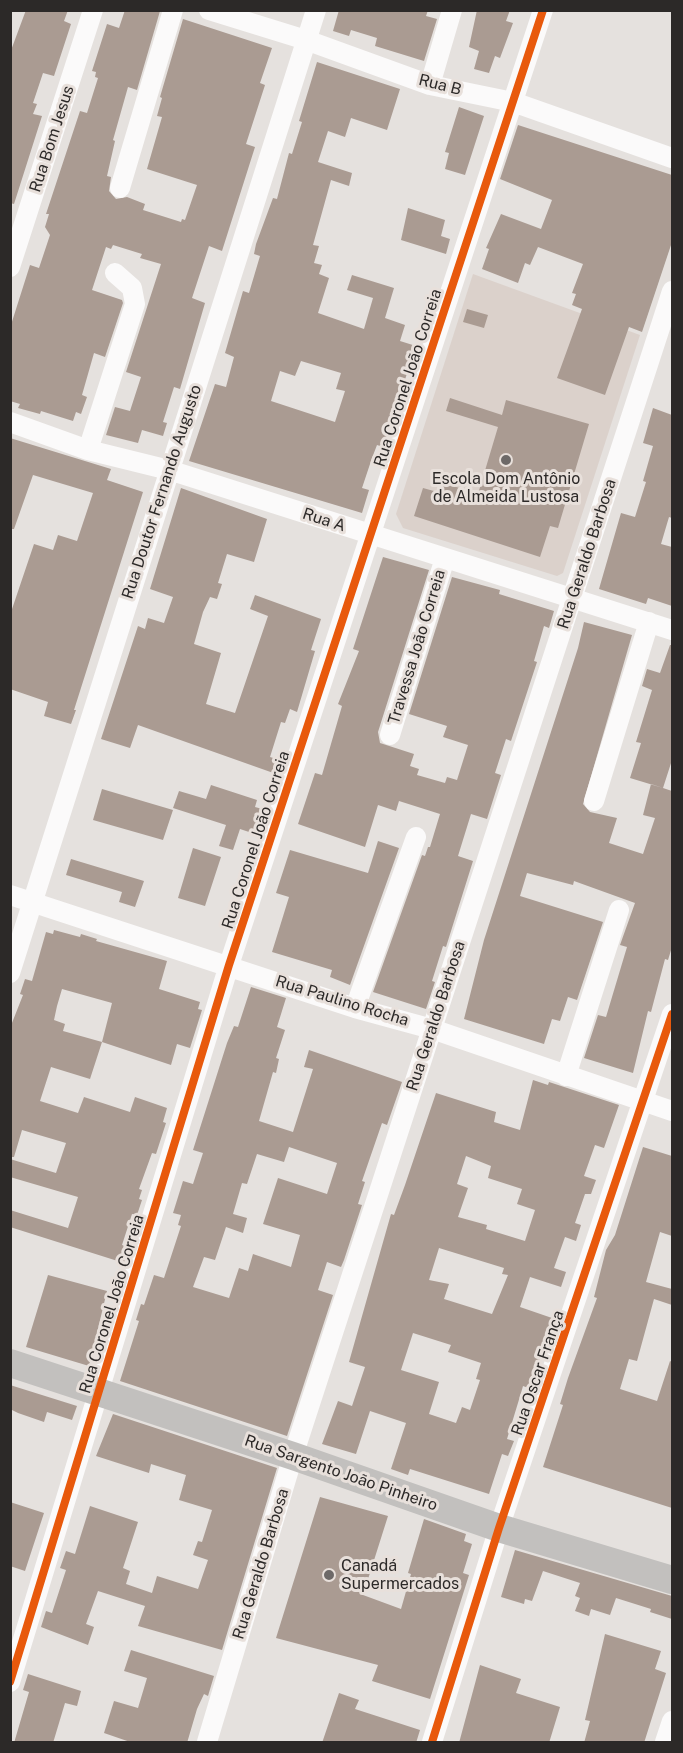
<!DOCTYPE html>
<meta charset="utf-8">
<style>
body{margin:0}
#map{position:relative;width:683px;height:1753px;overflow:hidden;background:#e5e1de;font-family:"Public Sans",sans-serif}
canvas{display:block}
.frame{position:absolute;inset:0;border:12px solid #2c2928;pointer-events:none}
</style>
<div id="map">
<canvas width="683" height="1753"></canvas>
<div class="frame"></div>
</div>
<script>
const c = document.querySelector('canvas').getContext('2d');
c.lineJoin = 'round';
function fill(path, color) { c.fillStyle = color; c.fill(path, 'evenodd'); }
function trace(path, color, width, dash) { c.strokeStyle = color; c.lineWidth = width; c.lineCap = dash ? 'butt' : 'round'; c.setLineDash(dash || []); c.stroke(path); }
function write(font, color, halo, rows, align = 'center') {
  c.font = font + ' "Public Sans",sans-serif'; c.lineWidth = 6; c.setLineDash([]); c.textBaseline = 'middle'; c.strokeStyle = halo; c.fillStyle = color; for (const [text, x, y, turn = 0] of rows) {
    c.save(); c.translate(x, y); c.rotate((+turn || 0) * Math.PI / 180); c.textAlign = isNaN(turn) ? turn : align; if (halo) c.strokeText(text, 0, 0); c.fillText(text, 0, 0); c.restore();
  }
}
fill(new Path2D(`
 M473,274L640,335L563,573L557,576L403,528L396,514Z`), '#dbd1cb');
fill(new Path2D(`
 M26,10H68L64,21L71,24L54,76L43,73L33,103L37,104L33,114L42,116L14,204L10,203V53Z
 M125,10L160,11L137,90L128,87L113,140L115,141L107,176L111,177L109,191L116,199L127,197L145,204L143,210L181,222L182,219L185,220L197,185L147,169L162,117L157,116L162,98L160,97L183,19L272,48L260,83L265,85L246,144L255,147L222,251L209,246L192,298L205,303L180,389L174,387L163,422L167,423L163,436L142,430L138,443L106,435L115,407L130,411L141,377L126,372L161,264L140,258L142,254L113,245L111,249L106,247L92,290L122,300L123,303L105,357L94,353L82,395L87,397L81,414L76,412L73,421L41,411L40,414L18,408L20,404L10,401V328L30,265L39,268L50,235L45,227L49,214H46L80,111L87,113L98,78L95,77L96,72L92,71L107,24L119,28Z
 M339,10H428L426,16L437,19L424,61L375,46L377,38L351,30L349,36L333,31Z
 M477,10H510L506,21L513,23L500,58L495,56L489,73L474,69L479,51L469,47Z
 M317,62L400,89L387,130L351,118L345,137L328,131L318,162L352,173L349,186L331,180L313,245L319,246L314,263L322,265L319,274L329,278L318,313L364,329L373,298L347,290L352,275L394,288L385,318L405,325L400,341L416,346L383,447L377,445L372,458L362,488L369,490L362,513L189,461L215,384L226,387L234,357L225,353L243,291L249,293L260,256L254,254L256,244L273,198L277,199L289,153L292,154L302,122L299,121ZM301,361L341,373L336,389L345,391L335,422L271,401L280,371L295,376Z
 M459,107L484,116L465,175L445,169L449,153L445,152Z
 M518,125L672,175V242L642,332L629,327L605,395L557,378L582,309L572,305L576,294L572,293L583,264L538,247L530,265L525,263L518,283L482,269L489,249L486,248L501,214L541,229L552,200L500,179Z
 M408,208L445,220L441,236L450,239L446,254L401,240Z
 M467,309L488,315L484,328L463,322Z
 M450,398L502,415L506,400L589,424L558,528L550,526L540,557L414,516L423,488L441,493L444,483L478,494L498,427L446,411Z
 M653,408L672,415V518L669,517L661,544L672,547V606L648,598L646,604L599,589L621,513L635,517L646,482L643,481L653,446L643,443Z
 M10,438L111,469L107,480L143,492L74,710H76L71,724L44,716L48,702L10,689V615L34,544L53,550L58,535L77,541L93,493L33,475L14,529H10Z
 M181,488L267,519L254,562L227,554L218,583L222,584L217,599L210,597L203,612L194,644L221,653L206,704L235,713L268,616L250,609L255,595L321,619L311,650L315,651L297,712L290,709L285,723L281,722L270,757L283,761L279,775L138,725L130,748L101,739L138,626L145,629L148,618L164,623L173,597L150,589Z
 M383,557L429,570L378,732L380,743L414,754L410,766L419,769L417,775L445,783L447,777L457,780L468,745L443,737L447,726L409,714L452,577L500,590L499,594L554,611L549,628L544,626L534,661L537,662L511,741L506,739L495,773L501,775L487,819L471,814L458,856L473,861L446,947L443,946L432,981L435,982L426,1009L373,992L422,855L425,856L428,847H430L440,814L399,801L396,811L378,805L365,847L298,824L315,773L322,775L342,706L338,704L359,651L353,649Z
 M584,622L632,635L583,804L590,812L617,818L609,843L643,854L655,818L643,815L651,784L672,791V947L668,960L665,959L651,1012L648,1011L633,1073L584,1058L598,1015L606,1017L627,947L620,945L635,903L574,881L573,885L527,873L520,896L603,922L577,1000L568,997L560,1021L552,1019L544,1044L464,1019L484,940L578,648Z
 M670,645H672V760L663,788L630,778L641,743L636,742L652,690L642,686L647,669L660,673Z
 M211,785L257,800L255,807L266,810L258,835L240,829L233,850L219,846L226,825L173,808L179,791L206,799Z
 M102,789L173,810L163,840L93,820Z
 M378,841L399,848L350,985L330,977L332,970L272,952L289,897L276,893L290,850L368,873Z
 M193,848L221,857L205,906L178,898Z
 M71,859L144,881L135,907L119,902L122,892L66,875Z
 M54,930L80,937L81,934L97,939L96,941L167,961L159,989L200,1002L198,1009L202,1010L190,1048L177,1044L171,1065L102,1042L112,1003L62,989L57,1006L54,1020L65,1024L63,1031L102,1042L90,1079L51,1067L40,1101L78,1113L84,1097L130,1112L135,1097L167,1108L163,1122L166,1123L156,1154L152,1153L139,1189L142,1190L139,1199L142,1200L137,1215L132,1214L122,1245L129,1247L124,1263L10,1227V1210L68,1228L78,1197L10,1177V1159L56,1173L66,1143L22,1130L14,1157H10V1028L23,995L20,994L25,979L32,981L46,932L53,934Z
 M251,987L286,998L277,1027L285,1030L276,1058L279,1059L276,1073L273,1072L259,1121L293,1132L313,1069L304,1067L309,1050L402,1082L387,1125L382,1123L362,1181L365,1182L358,1204L362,1205L344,1260L341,1267L327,1262L318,1290L333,1295L287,1436L120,1381L139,1321L136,1320L141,1304L144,1305L154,1275L164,1278L181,1226L178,1225L181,1215L173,1213L183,1181L193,1184L203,1153L193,1150L227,1043L234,1026L238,1027ZM289,1147L337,1163L327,1194L278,1178L263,1224L300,1235L291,1267L253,1254L248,1271L239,1268L229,1298L193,1287L204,1257L215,1260L226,1227L243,1233L247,1218L233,1214L242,1183L247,1184L257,1154L284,1162Z
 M533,1080L548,1085L549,1082L619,1105L604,1148L595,1145L584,1176L596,1180L591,1194H585L575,1223L581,1225L576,1241L565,1237L554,1268L566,1272L561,1287L530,1277L520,1307L552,1318L531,1389L523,1386L521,1393L507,1439L514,1441L508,1456L502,1454L489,1494L410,1469L408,1475L391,1469L406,1423L370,1411L356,1454L322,1444L338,1401L352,1406L365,1367L349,1362L391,1214L394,1215L405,1185L436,1093L496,1112L494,1122L520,1130ZM466,1156L491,1166L488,1178L522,1189L517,1204L535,1210L525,1241L486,1229L487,1225L458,1217L468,1188L457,1184ZM439,1248L504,1268L502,1274L508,1275L492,1314L444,1299L449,1284L429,1280ZM413,1333L451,1345L448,1352L481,1363L476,1379L480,1380L470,1410L462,1407L456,1423L429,1414L439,1382L401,1370Z
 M643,1147L672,1156V1236L660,1232L646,1282L672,1289V1305L654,1299L637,1361L629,1359L620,1389L657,1401L670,1361L672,1362V1508L543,1467L563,1405L560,1404L568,1378L597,1298L594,1297L606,1250L615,1235Z
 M48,1275L107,1291L89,1366L26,1347Z
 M10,1385L77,1406L72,1420L47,1412L44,1422L18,1413L10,1409Z
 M113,1414L277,1468L222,1650L138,1626L145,1606L98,1591L86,1624L94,1627L88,1645L41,1627L46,1611L52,1613L66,1570L60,1568L66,1551L75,1554L90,1506L138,1522L123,1568L130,1571L126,1584L152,1593L157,1576L198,1589L208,1560L193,1555L198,1541L202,1542L212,1510L179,1500L186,1475L151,1464L149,1473L96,1456Z
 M320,1497L388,1516L363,1595L401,1609L411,1574L408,1573L424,1519L466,1534L464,1541L472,1544L463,1573L469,1575L430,1699L372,1681L378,1665L276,1638Z
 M10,1502L44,1513L25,1571L10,1566Z
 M515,1550L672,1596V1619L650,1612L651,1609L616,1598L610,1615L591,1609L589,1616L575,1611L580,1598L575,1596L580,1583L543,1571L532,1601L525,1599L524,1604L501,1597Z
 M605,1634L661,1651L655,1669L666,1673L644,1743H584L590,1721L585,1720Z
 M131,1650L214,1676L208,1696L204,1694L197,1709L187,1743H133L104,1733L114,1701L138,1708L147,1678L124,1671Z
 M480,1665L521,1679L516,1693L560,1707L549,1743H459Z
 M28,1674L81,1691L77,1706L65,1703L53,1743H14L29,1692L23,1690Z
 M339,1693L359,1700L355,1709L420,1730L416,1743H322Z`), '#aa9b92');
trace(new Path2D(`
 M209,10L306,40L430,85L513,102L672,158
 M430,85L452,10
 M120,188L173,10
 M10,267L93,10
 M10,422L88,450L169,470L672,630
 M88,450L135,304L132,288L115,273
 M390,735L445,558
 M594,801L649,622
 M10,895L355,1008L432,1029L672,1111
 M10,973L316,10
 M355,1008L416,837
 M566,1076L619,910
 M10,1682L229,965L543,10
 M207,1742L293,1456L672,291
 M432,1742L499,1528L672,1014
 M665,1742L672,1721`), '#fbfafa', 20);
trace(new Path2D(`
 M10,1363L293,1456L499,1528L672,1580`), '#c2c0be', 28);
trace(new Path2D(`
 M10,1682L229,965L543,10
 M432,1742L499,1528L672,1014`), '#e8590c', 8);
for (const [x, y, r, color] of [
 [506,460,6,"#6d6968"],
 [329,1575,6,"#6d6968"]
]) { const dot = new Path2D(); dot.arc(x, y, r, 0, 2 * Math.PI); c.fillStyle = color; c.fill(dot); trace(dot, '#e8e0db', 2); }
write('16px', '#2c2928', '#e8e0db', [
 ["Rua B",440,85,14],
 ["Rua Bom Jesus",52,139,-72],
 ["Rua Coronel João Correia",408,378,-72],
 ["Rua Doutor Fernando Augusto",162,492,-72],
 ["Rua A",324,520,18],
 ["Rua Geraldo Barbosa",587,554,-72],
 ["Travessa João Correia",417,647,-73],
 ["Rua Coronel João Correia",256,840,-72],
 ["Rua Paulino Rocha",342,1001,17],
 ["Rua Geraldo Barbosa",436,1016,-72],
 ["Rua Coronel João Correia",112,1304,-73],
 ["Rua Oscar França",538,1373,-71],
 ["Rua Sargento João Pinheiro",341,1473,19],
 ["Rua Geraldo Barbosa",261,1564,-73]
]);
write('16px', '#2c2928', '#e8e0db', [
 ["Escola Dom Antônio",506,479],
 ["de Almeida Lustosa",506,497],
 ["Canadá",341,1566,"left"],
 ["Supermercados",341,1584,"left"]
]);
</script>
